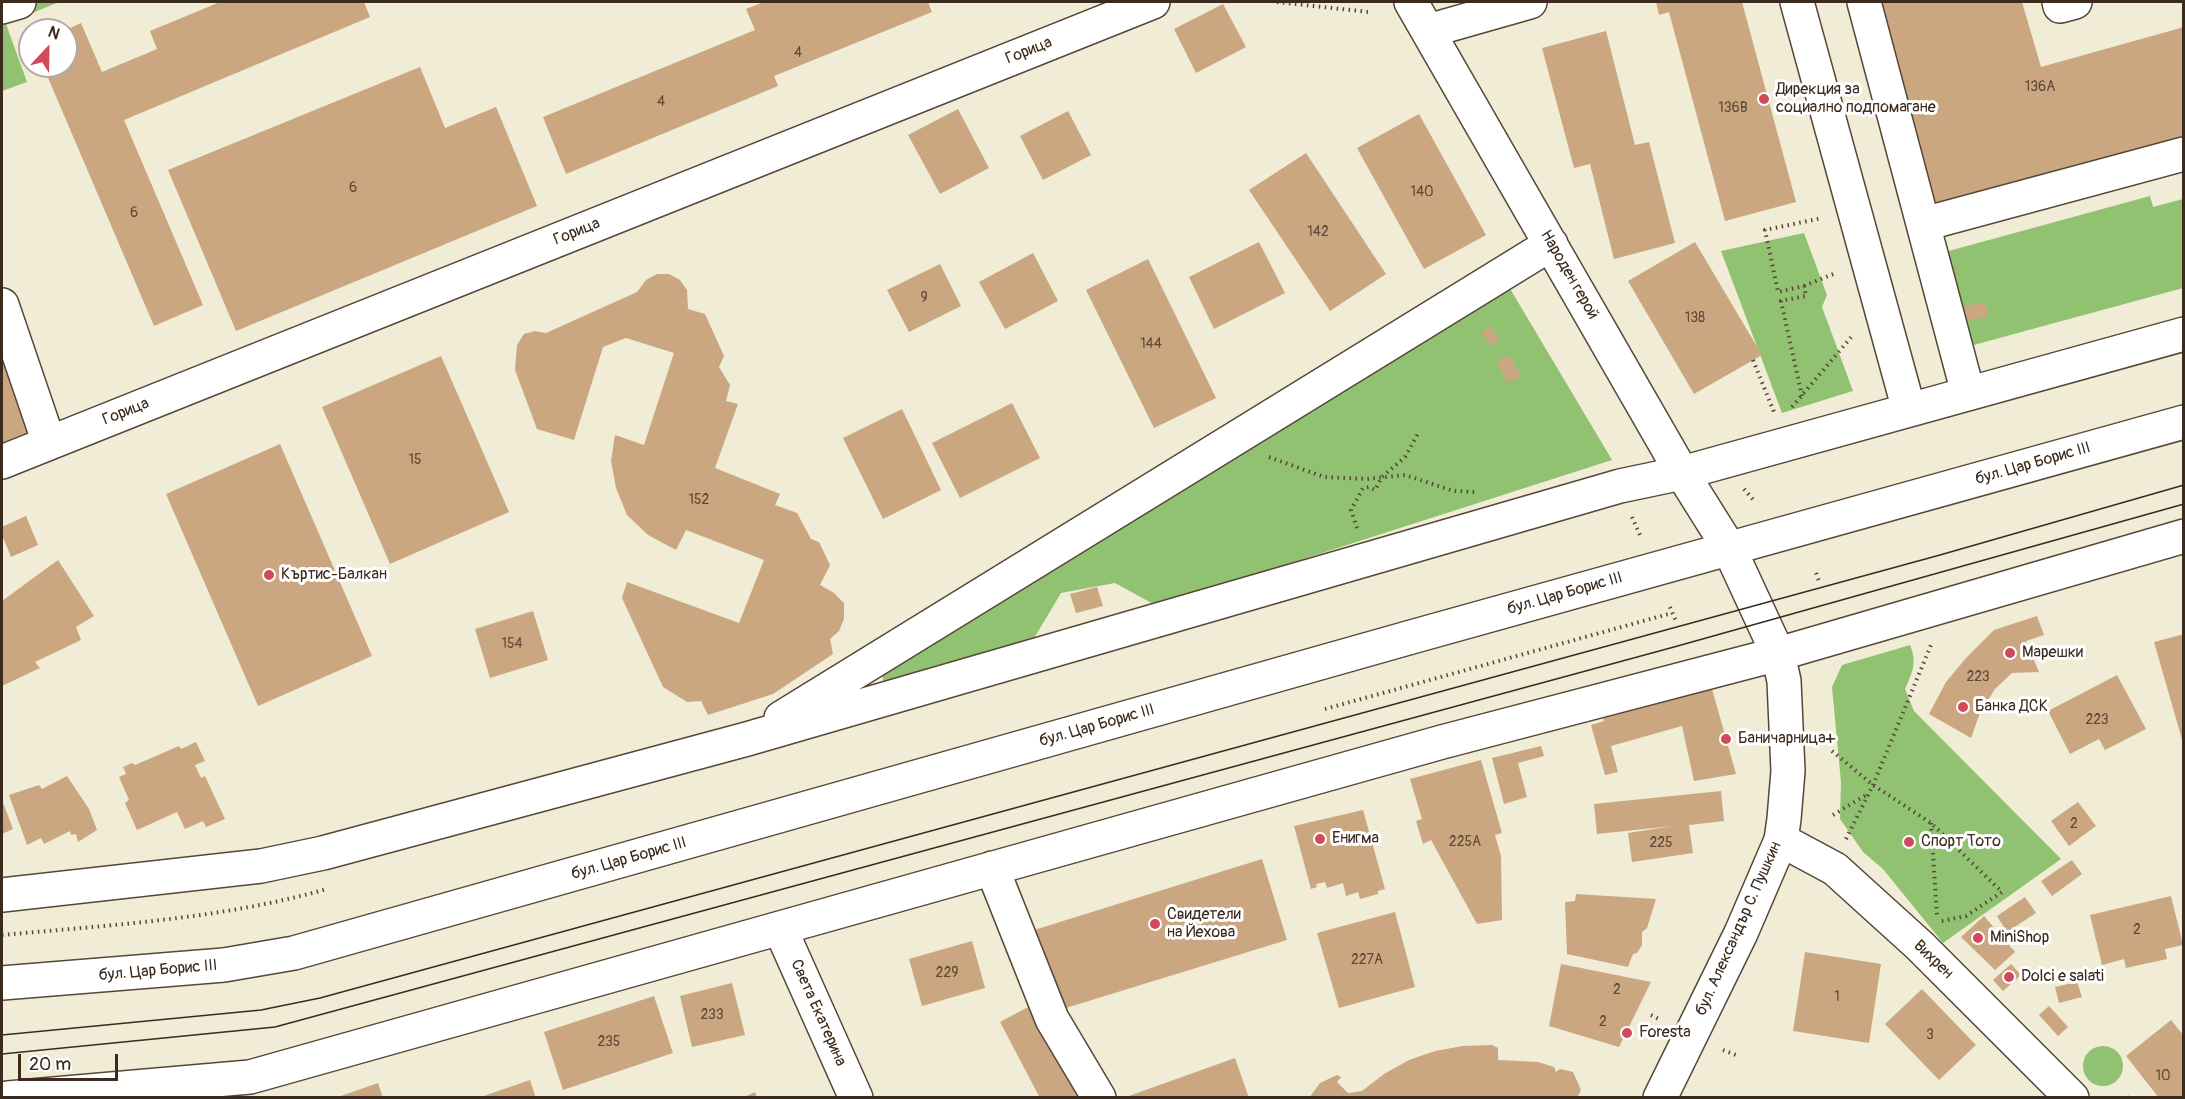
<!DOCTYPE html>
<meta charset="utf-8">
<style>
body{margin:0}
#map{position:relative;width:2185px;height:1099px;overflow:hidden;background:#f0ecd5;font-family:Pangolin,sans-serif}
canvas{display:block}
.frame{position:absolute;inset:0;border:3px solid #3b2a1e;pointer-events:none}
.north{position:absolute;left:18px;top:18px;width:60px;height:60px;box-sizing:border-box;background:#fff;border:2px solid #b1aaa5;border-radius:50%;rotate:22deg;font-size:16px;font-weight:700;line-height:24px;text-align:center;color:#3b2a1e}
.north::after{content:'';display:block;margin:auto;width:21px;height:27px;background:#d1495b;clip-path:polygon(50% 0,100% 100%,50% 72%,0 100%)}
.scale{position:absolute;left:18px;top:1054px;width:100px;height:27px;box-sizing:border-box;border:3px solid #3b2a1e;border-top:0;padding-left:8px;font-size:18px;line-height:21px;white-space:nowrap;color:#3b2a1e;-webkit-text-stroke:4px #fff;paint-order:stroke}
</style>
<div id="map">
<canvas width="2185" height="1099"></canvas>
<div class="frame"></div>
<div class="north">N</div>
<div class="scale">20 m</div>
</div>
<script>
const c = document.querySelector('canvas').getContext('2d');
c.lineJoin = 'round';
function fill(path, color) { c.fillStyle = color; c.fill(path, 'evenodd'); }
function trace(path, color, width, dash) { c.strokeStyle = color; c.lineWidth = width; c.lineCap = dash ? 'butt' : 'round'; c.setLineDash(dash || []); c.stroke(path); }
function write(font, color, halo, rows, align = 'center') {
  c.font = font + ' Pangolin,sans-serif'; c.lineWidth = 6; c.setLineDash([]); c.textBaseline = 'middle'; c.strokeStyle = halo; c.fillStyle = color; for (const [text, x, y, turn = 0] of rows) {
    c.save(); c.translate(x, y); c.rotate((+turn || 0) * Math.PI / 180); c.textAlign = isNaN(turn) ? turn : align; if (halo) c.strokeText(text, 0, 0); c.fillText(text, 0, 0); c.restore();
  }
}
fill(new Path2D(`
 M2,2H59L6,24L27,82L2,91Z
 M2150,196L2153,207L2183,199V288L1970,346L1945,252Z
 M1804,233L1827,295L1822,307L1853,391L1782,413L1721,251Z
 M1509,287L1612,460L1157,606L1115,583L1061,593L1033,640L885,686L881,672Z
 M1910,645C1917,662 1913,672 1905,689L1914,711L2061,859L1943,943L1883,869L1863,852L1840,819L1841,782L1832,687L1842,665Z
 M2083 1066a20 20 0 1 1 40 0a20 20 0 1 1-40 0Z`), '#91c272');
fill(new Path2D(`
 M220,2H364L370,17L124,120L203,305L154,326L43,66H66V30L81,23L102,72L157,49L150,31Z
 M764,2H928L932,12L774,76L778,86L566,174L543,117L755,30L746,9Z
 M1656,2H1742L1796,202L1725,221L1669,12L1659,15Z
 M1872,2H2022L2041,67L2184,27V138L1931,208Z
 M1223,4L1246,47L1196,73L1174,29Z
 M1606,31L1635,145L1649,142L1675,243L1614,259L1590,164L1574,168L1542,48Z
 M420,67L445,128L496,107L537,206L236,331L168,170Z
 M958,109L989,168L940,194L908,135Z
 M1068,111L1091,155L1043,180L1020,136Z
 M1419,114L1486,235L1424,269L1357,148Z
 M1306,153L1386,274L1330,311L1249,190Z
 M1259,242L1285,293L1214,329L1189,277Z
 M1695,242L1762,355L1694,394L1628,281Z
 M1033,253L1058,301L1005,329L979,282Z
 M1148,259L1216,398L1154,428L1086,290Z
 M940,264L961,306L909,332L887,290Z
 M657,274H669L680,280L687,290L688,309L705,314L724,356L719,367L730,385L726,401L738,404L715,468L780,494L775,505L797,513L811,539L819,542L830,565L820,585L834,593L844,603V619L839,631L830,639L833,654L773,694L708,715L701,701L687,702L663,687L622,598L627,582L739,623L764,560L686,530L676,550L648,535L627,515L616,488L611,461L615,435L644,445L674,353L626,338L603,347L574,440L537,429L515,370L517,345L524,334L535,331L546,333L637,292L646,280Z
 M1985,302L1988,316L1967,321L1964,306Z
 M1491,326L1499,340L1490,345L1482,332Z
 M2,354L34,435L2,448Z
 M1509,355L1521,376L1508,383L1496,363Z
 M441,356L509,512L390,564L322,407Z
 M1012,403L1040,458L960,498L932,443Z
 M902,409L941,490L883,519L843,438Z
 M280,444L372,656L258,706L166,494Z
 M26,516L38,545L11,557L2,535V527Z
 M58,560L94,616L76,627L81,640L35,662L40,668L2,686V601Z
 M1097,587L1103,606L1076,613L1070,594Z
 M533,611L548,660L490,678L475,629Z
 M2037,616L2044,635L2026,641L2039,672L2012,673L1995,689L1980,713L1971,738L1929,714L1946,682L1966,658L1994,630Z
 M2184,634V743H2183L2154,642Z
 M2117,675L2146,729L2105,750L2099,739L2070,754L2048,711Z
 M1712,689L1736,774L1694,781L1682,726L1611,746L1618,772L1605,775L1591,725L1604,721L1603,718Z
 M196,742L205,761L195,765L201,778L205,776L225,819L206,827L203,821L185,829L177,812L137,830L125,803L129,800L119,777L126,774L123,767L132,763L135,765L179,746L181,749Z
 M1541,746L1544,756L1518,763L1527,797L1504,804L1492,758Z
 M1481,760L1502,833L1495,835L1501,856L1502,920L1477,924L1431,840L1423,844L1416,821L1422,819L1410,779Z
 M67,776L89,809L97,830L78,842L76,834L71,835L70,831L44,844L41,838L27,845L9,795L39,785L42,789Z
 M1721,791L1724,821L1689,825L1693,853L1632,862L1628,833L1673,826L1597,834L1594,804Z
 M2,800L13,829L2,834Z
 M2078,802L2096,826L2069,846L2051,821Z
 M1363,810L1385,889L1378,891V894L1360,899L1358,892L1346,896L1343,883L1327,888L1325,882L1316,884L1317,887L1311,889L1294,826Z
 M1262,859L1287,940L1056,1011L1031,931Z
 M2072,860L2082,874L2052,896L2041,881Z
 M1576,894L1656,899L1647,928L1642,932V945L1637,953L1633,954L1628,967L1567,954L1565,902L1575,901Z
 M2171,896L2183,945L2165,949L2167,959L2126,968L2124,959L2102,965L2090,915Z
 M2025,897L2036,913L2007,932L1997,916Z
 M1395,912L1415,987L1339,1008L1317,933Z
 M1984,916L2015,952L1995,970L1961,937Z
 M972,941L985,988L922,1006L909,959Z
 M1805,952L1881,964L1869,1043L1793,1031Z
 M1561,964L1651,982L1619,1047L1549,1026Z
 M2011,964L2021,975L2003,991L1993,980Z
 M2077,982L2082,997L2059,1003L2055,987Z
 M732,983L745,1035L692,1047L680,996Z
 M1922,989L1976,1045L1939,1080L1885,1024Z
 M654,996L673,1053L563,1090L544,1032Z
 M1032,1005L1081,1098H1040L1000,1022Z
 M2049,1006L2068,1027L2058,1036L2039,1015Z
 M2171,1020L2184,1036V1098H2159L2126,1056Z
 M1492,1045L1498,1048V1060L1538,1062L1554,1067L1556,1072L1560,1069L1573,1072L1581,1090L1577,1098H1309L1320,1083L1337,1075L1341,1077L1337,1082L1348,1093L1362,1091L1384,1074L1409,1060L1435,1051L1463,1046Z
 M1235,1058L1249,1098H1126V1097Z
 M530,1080L536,1098H481V1097Z
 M378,1083L383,1098H338V1097Z
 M755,1092L757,1098H742Z`), '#caa780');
const minor = new Path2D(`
 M1411,2L1682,473L1729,548
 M1797,2L1909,410
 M1864,2L1968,393
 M2059,2L2060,6L2075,2
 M2,7L19,2
 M1428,31L1530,2
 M1924,224L2184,154
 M2,305L49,443
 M2,462L1153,2
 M781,718L1551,244
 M1781,840L1835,869L1920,946L2072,1098
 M992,868L1052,1019L1099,1098
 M2,895L261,866L323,853L747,739L1620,486L1682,473L2184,334
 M780,928L856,1098
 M8,1098L250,1077L1442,742L1778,654L2184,536`);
const major = new Path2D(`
 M2,983L224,965L294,953L1415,636L2184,422
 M1660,1098L1741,933L1781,840L1784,819L1788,771L1784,681L1778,654L1729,548`);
trace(minor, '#564739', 36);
trace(major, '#564739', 36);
trace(new Path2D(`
 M1277,2L1369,12
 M1804,286L1836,273
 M1753,360L1774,412
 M1802,396L1781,301L1806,296L1804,286L1778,292L1765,230L1822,218
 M1792,407L1853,335
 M1269,457L1324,477L1367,479L1405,475L1454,491L1476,492
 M1744,489L1755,502
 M1632,517L1640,535
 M1357,528L1351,510L1363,488L1369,487L1375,490L1382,477L1405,457L1419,432
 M1816,573L1819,581
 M1670,607L1676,621
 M1325,709L1672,613
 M1832,751L1873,785L1931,823L2002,892L1966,916L1942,921
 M1833,815L1868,794
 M1931,823L1937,916
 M1846,839L1873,785L1931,645
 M2,935C111,925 221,919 327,889
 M1651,1015L1661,1020
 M1723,1050L1736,1055
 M2127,1097L2128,1098`), '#564739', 4, [1.5, 4.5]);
trace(minor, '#fff', 33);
trace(major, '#fff', 33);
trace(new Path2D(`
 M2,1035L261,1010L320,998L1940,555L2184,485
 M2,1054L275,1027L1674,647L2184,504`), '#3b2a1e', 1.5);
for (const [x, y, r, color] of [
 [1764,99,6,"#d1495b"],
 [269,575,6,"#d1495b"],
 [2010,653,6,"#d1495b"],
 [1963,707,6,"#d1495b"],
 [1726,739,6,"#d1495b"],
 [1320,839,6,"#d1495b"],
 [1909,842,6,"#d1495b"],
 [1155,924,6,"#d1495b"],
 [1978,938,6,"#d1495b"],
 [2009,977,6,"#d1495b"],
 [1627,1033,6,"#d1495b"]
]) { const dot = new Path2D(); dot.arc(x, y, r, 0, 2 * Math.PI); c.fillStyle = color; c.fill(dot); trace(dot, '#fff', 2); }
write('14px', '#5f4936', null, [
 ["4",798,53],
 ["136А",2040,87],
 ["4",661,102],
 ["136В",1733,108],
 ["6",353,188],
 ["140",1422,192],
 ["6",134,213],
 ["142",1318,232],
 ["9",924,298],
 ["138",1695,318],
 ["144",1151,344],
 ["15",415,460],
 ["152",699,500],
 ["154",512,644],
 ["223",1978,677],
 ["223",2097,720],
 ["2",2074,824],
 ["225А",1465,842],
 ["225",1661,843],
 ["2",2137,930],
 ["227А",1367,960],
 ["229",947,973],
 ["2",1617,990],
 ["1",1837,997],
 ["233",712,1015],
 ["2",1603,1022],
 ["3",1930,1035],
 ["235",609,1042],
 ["10",2163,1076]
]);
write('16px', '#3b2a1e', '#fff', [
 ["Горица",1029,51,-22],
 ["Горица",577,232,-22],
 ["Народен герой",1569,275,60],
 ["Горица",126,412,-22],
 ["бул. Цар Борис III",2033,464,-16],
 ["бул. Цар Борис III",1565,594,-16],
 ["бул. Цар Борис III",1097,726,-16],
 ["бул. Цар Борис III",629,859,-16],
 ["бул. Александър С. Пушкин",1739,929,-66],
 ["Вихрен",1933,960,44],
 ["бул. Цар Борис III",158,971,-5],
 ["Света Екатерина",818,1013,66]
]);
write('16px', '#3b2a1e', '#fff', [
 ["Дирекция за",1776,90],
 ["социално подпомагане",1776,108],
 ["Къртис-Балкан",281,575],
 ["Марешки",2022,653],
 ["Банка ДСК",1975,707],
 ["Баничарница+",1738,739],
 ["Енигма",1332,839],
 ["Спорт Тото",1921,842],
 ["Свидетели",1167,915],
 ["на Йехова",1167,933],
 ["MiniShop",1990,938],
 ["Dolci e salati",2021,977],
 ["Foresta",1639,1033]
], 'left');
</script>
